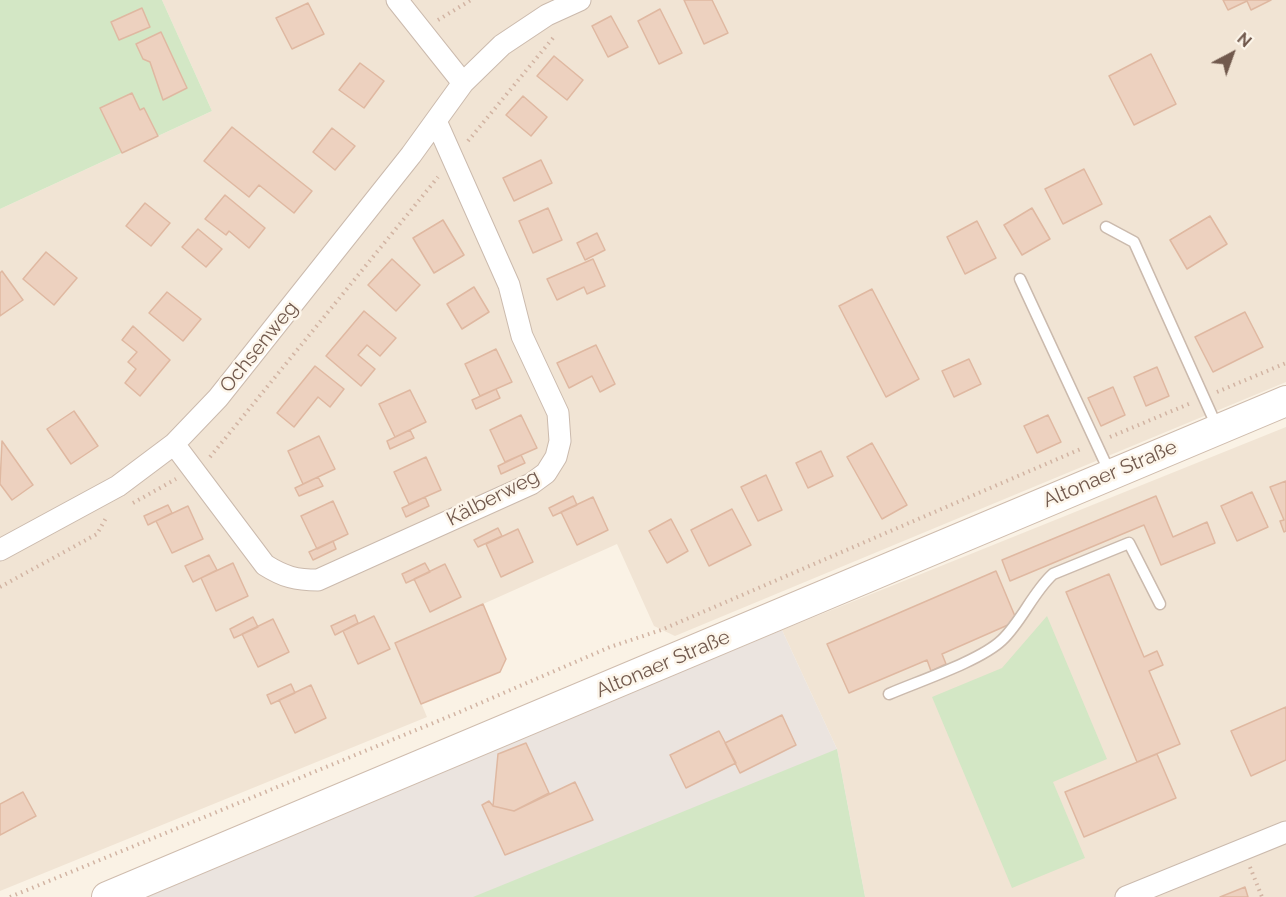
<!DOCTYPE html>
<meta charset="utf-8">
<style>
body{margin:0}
#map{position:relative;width:1286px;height:897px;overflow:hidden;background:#faf2e5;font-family:Raleway,sans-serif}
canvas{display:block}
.north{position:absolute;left:1202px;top:24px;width:60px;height:60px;-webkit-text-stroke:4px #fdf6eb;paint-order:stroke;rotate:41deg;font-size:16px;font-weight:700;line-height:24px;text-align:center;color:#71594d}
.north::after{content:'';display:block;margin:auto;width:21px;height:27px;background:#71594d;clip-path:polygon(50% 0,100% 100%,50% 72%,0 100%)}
</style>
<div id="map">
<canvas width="1286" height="897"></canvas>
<div class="north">N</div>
</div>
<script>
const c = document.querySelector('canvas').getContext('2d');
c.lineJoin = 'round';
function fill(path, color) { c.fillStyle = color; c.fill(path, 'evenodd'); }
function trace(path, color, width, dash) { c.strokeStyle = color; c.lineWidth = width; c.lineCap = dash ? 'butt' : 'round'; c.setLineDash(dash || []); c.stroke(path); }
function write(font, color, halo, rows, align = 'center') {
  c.font = font + ' Raleway,sans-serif'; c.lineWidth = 5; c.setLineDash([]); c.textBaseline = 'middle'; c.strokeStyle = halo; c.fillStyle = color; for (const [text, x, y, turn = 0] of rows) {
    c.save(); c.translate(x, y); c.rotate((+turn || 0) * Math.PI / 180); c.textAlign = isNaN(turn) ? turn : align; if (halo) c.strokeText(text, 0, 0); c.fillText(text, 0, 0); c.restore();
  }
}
fill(new Path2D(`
 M162,0H1286V382L675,636L654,626L617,544L396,643L427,717L0,891V209L212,111Z
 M1286,427V897H865L837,749L782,630Z`), '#f1e4d4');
fill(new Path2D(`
 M782,630L837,749L865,897H141Z`), '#ebe4df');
fill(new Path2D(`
 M0,0H162L212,111L0,209Z
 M1047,616L1107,759L1053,782L1085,858L1012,888L932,697L1002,668Z
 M837,749L865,897H473Z`), '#d3e7c5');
const building = new Path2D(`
 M684,0H712L728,33L704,44Z
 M1223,0H1271L1251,10L1247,1L1228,10Z
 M308,3L324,34L292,49L276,18Z
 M142,8L150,27L119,40L111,22Z
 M660,9L682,53L659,64L638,21Z
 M611,16L628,47L608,57L592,26Z
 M161,32L187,88L163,100L150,62L143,59L136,44Z
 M1151,54L1176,104L1134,125L1109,76Z
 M554,56L583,80L567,100L537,76Z
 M360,63L384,81L364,108L339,90Z
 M132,93L140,110L144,108L158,136L122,153L100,108Z
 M523,96L547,117L531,136L506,115Z
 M232,127L312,191L294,213L259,185L249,197L204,161Z
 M332,128L355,146L335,170L313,152Z
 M541,160L552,183L514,201L503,178Z
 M1084,169L1102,204L1063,224L1045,189Z
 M225,195L265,228L249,248L229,231L226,235L205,219Z
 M145,203L170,223L151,246L126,226Z
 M548,208L562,240L533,253L519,221Z
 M1032,208L1050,239L1022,255L1004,225Z
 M1210,216L1227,244L1187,269L1170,240Z
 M443,220L464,255L434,273L413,238Z
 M977,221L996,258L965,274L947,237Z
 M198,229L222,249L206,267L182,247Z
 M597,233L605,250L585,260L577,243Z
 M46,252L77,278L54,305L23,279Z
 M392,259L420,285L396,311L368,285Z
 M593,259L605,286L587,294L584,287L557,300L547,279Z
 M2,271L23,300L0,316V273Z
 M474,287L489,312L462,329L447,304Z
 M872,289L919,379L886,397L839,306Z
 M167,292L201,319L183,341L149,313Z
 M364,311L396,338L380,356L367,345L358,355L375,369L361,386L326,356Z
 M1245,312L1263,347L1213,372L1195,337Z
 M133,326L170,360L140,396L125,383L136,369L128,362L137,352L122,340Z
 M596,345L615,384L600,392L592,376L569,388L557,363Z
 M496,349L512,382L480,396L465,364Z
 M969,359L981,384L954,397L942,371Z
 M315,366L344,389L330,407L318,397L294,427L277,413Z
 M1157,367L1169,396L1146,406L1134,377Z
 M1113,387L1125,415L1101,426L1088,398Z
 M496,389L500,398L476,409L472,400Z
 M410,390L426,422L395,437L379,404Z
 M74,411L98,446L71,464L47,429Z
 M521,415L537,448L505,462L490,430Z
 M1048,415L1061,442L1037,453L1024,426Z
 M410,430L414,438L390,449L387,441Z
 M319,436L335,469L303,484L288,451Z
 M2,441L33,485L12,500L0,484Z
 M872,443L907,505L882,519L847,457Z
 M821,451L833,476L808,488L796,463Z
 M521,455L525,463L501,474L498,466Z
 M426,457L441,490L409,504L394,472Z
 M766,475L782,510L758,521L741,487Z
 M318,477L323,486L299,496L295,488Z
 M1286,481V531L1284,532L1280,521L1284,520L1270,487Z
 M1252,492L1268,527L1237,541L1221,506Z
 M573,496L577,505L553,516L549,508Z
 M1156,496L1173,537L1207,522L1215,543L1161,565L1144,525L1010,581L1002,560Z
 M425,497L429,506L406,517L402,508Z
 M593,497L608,530L577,545L561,512Z
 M333,501L348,534L317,549L301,516Z
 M168,505L172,513L148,525L144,516Z
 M188,506L203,539L172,553L156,521Z
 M732,509L751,545L709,566L691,530Z
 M671,519L688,551L667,563L649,531Z
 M498,528L502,536L478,547L474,540Z
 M518,529L533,562L501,577L486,544Z
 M333,541L336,549L313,560L309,552Z
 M209,555L217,570L193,582L185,566Z
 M233,563L248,596L216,611L201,578Z
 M425,563L430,572L406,583L402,574Z
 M445,564L461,597L430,612L414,579Z
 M996,571L1017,621L942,654L946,664L931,671L927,660L849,693L827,644Z
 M1109,574L1144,657L1157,651L1163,665L1149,671L1180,744L1137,762L1066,592Z
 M483,604L506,659L500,672L421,704L395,643Z
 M355,615L358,623L335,635L331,626Z
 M374,616L390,649L358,664L343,631Z
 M253,617L258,627L234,638L230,629Z
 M273,619L289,652L258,667L242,634Z
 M291,684L295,693L271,704L267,695Z
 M311,685L326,718L295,733L279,700Z
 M1286,707V760L1251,776L1231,731Z
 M782,715L796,745L740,773L725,743Z
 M719,731L736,763L686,788L670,755Z
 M526,743L549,793L514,811L493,806L498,754Z
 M1157,754L1176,798L1084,837L1065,792Z
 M575,782L593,820L505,855L482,805L489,801L493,806L514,811Z
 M23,792L36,816L0,835V804Z
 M1245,887L1248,897H1220Z`);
fill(building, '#edd1bf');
trace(building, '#dfb8a1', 1.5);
const lane = new Path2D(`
 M1106,227L1134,242L1218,429
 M1020,279L1110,473
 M889,694C919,681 980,661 1002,640C1022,621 1033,592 1053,574L1129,543L1160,604`);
const street = new Path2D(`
 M397,0L463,83
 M174,444L265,565C284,577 296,580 318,580L531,484L546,473L556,457L560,441L558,413L522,336L509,285L436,121
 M0,550L118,486L174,444L218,398L411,155L463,83L502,45L547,15L580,0
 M1126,897L1286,832`);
const secondary = new Path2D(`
 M107,897L1286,401`);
trace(lane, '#cbbaad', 13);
trace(street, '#cbbaad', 23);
trace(secondary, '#cfbcad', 32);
trace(new Path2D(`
 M438,20L471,0
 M468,141L553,38
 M1217,392L1286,363
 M1110,437L1191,403
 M210,457L438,177
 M133,503L176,479
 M0,587L97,534L106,518
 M1250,867L1262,897
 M10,897L455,714L610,647L661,630L1083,448`), '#d2b4a3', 4, [1.5, 4.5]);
trace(lane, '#fff', 10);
trace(street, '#fff', 21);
trace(secondary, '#fff', 30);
write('20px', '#71594d', '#fdf6eb', [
 ["Ochsenweg",259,347,-51],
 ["Altonaer Straße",1110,474,-23],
 ["Kälberweg",493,498,-27],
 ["Altonaer Straße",663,664,-23]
]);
</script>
